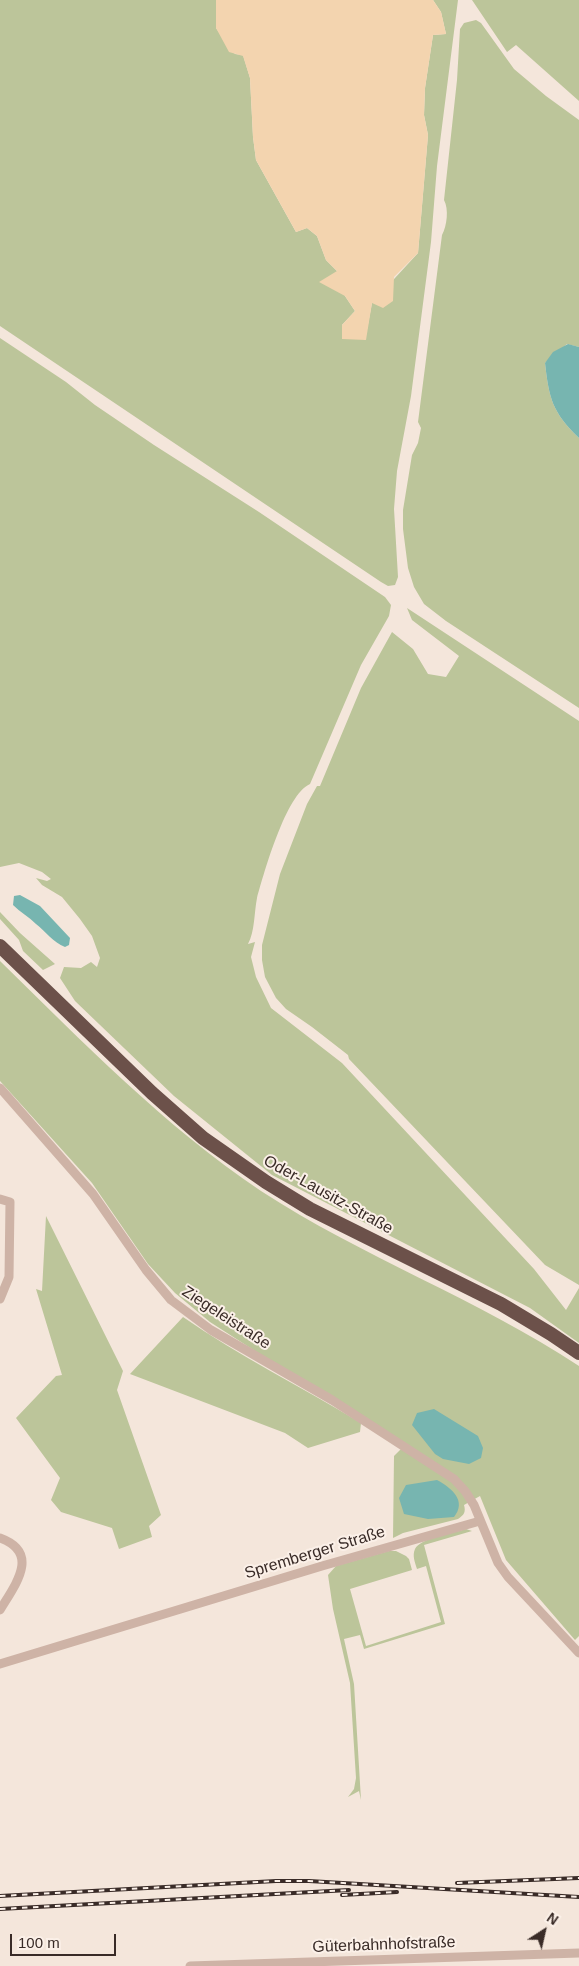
<!DOCTYPE html>
<meta charset="utf-8">
<style>
body{margin:0}
#map{position:relative;width:579px;height:1966px;overflow:hidden;background:#f4e6db;font-family:Arial,sans-serif}
canvas{display:block}
.north{position:absolute;left:519px;top:1906px;width:50px;height:50px;-webkit-text-stroke:4px #fbf0e8;paint-order:stroke;rotate:35deg;font-size:14px;font-weight:700;line-height:20px;text-align:center;color:#392b27}
.north::after{content:'';display:block;margin:auto;width:18px;height:22px;background:#392b27;clip-path:polygon(50% 0,100% 100%,50% 72%,0 100%)}
.scale{position:absolute;left:10px;top:1934px;width:106px;height:22px;box-sizing:border-box;border:2px solid #392b27;border-top:0;padding-left:6px;font-size:15px;line-height:18px;white-space:nowrap;color:#392b27;-webkit-text-stroke:4px #fbf0e8;paint-order:stroke}
</style>
<div id="map">
<canvas width="579" height="1966"></canvas>
<div class="north">N</div>
<div class="scale">100 m</div>
</div>
<script>
const c = document.querySelector('canvas').getContext('2d');
c.lineJoin = 'round';
function fill(path, color) { c.fillStyle = color; c.fill(path, 'evenodd'); }
function trace(path, color, width, dash) { c.strokeStyle = color; c.lineWidth = width; c.lineCap = dash ? 'butt' : 'round'; c.setLineDash(dash || []); c.stroke(path); }
function write(font, color, halo, rows, align = 'center') {
  c.font = font + ' Arial,sans-serif'; c.lineWidth = 4; c.setLineDash([]); c.textBaseline = 'middle'; c.strokeStyle = halo; c.fillStyle = color; for (const [text, x, y, turn = 0] of rows) {
    c.save(); c.translate(x, y); c.rotate((+turn || 0) * Math.PI / 180); c.textAlign = isNaN(turn) ? turn : align; if (halo) c.strokeText(text, 0, 0); c.fillText(text, 0, 0); c.restore();
  }
}
fill(new Path2D(`
 M0,0H216V28L235,54L243,55L250,78L253,137L256,160L296,232L307,228L317,236L326,260L337,271L345,296L355,311L342,325L365,340L372,303L418,253L428,135L424,115L425,88L433,35L446,34L441,12L433,0H458L437,166L431,242L411,396L397,471L394,509L398,577L395,585L388,586L381,582L0,326Z
 M472,0H579V101L516,45L507,52Z
 M476,20L481,23L514,69L546,96L579,120V347L567,344L545,363C549,398 552,412 579,438V708L446,621L424,604L414,587L408,568L403,529V510L412,455L418,443L421,428L418,422L442,235C447,226 449,209 444,200L457,80L460,29L464,23Z
 M0,338L66,382L95,405L154,445L259,512L385,597L391,605L389,616L361,665L310,784C286,794 264,873 257,898C254,913 255,931 248,944L255,942L251,957L256,977L271,1008L342,1063L534,1269L566,1310L579,1288V1343L530,1308L272,1175L174,1096L75,1001L60,978L64,967L81,968L91,962L97,967L100,958L92,936L80,919L62,897L42,885L36,878L47,881L51,879L42,872L19,863L0,867Z
 M407,608L579,721V1285L545,1265L349,1059L348,1055L312,1027L286,1009L276,998L265,977L262,960V945L280,874L307,804L317,786H320L361,688L392,632L413,649L428,674L446,677L459,656L412,620Z
 M0,912L20,933L55,964L43,970L23,951L19,940L0,919Z
 M0,961C83,1042 164,1126 261,1191C362,1257 478,1299 579,1366V1636L575,1640L506,1560L480,1496L464,1505C466,1512 464,1515 458,1519L403,1533L393,1538L394,1456L402,1448L429,1463L210,1322L175,1293L148,1264L92,1183L0,1081Z
 M46,1216L123,1371L117,1390L161,1515L149,1526L152,1537L119,1549L112,1528L61,1512L51,1500L60,1478L16,1418L56,1376L62,1375L36,1289L42,1291Z
 M183,1317C239,1356 302,1387 361,1423L360,1432L308,1448L285,1433L130,1374Z
 M466,1529L472,1531L424,1545L445,1624L364,1649L360,1635L344,1639L354,1684L361,1800L359,1791L348,1797L354,1789L356,1778L350,1683L333,1609L328,1575L336,1566L389,1551H396L406,1556L409,1559L412,1570L350,1589L366,1646L441,1622L426,1566L417,1569C415,1562 412,1556 415,1549C420,1538 454,1533 466,1529Z`), '#bcc59a');
fill(new Path2D(`
 M216,0H433L441,12L446,34L433,35L425,88L424,115L428,135L418,253L394,277L393,301L383,308L372,303L366,340L342,339V325L355,311L345,296L319,282L337,271L326,260L317,236L307,228L296,232L256,160L253,137L250,78L243,56L229,52L216,28Z`), '#f3d4af');
fill(new Path2D(`
 M568,344L579,347V438C552,412 549,398 545,363L553,352Z
 M20,895L40,906L70,938L69,945L65,947C53,942 46,932 36,924C29,917 20,912 13,905L14,896Z
 M434,1409L478,1436L483,1448L481,1458L469,1464L443,1459L435,1454L412,1425L417,1413Z
 M437,1480C452,1488 467,1501 454,1517L428,1519L404,1514L399,1498L406,1485Z`), '#77b5b0');
trace(new Path2D(`
 M0,1088L93,1194L146,1270L171,1300L211,1330L332,1400L454,1479L465,1491L474,1505L498,1563L508,1577L579,1653
 M0,1199L10,1202L9,1277L0,1299
 M0,1538C41,1553 15,1585 0,1610
 M0,1664L322,1566L480,1521
 M190,1966L579,1953`), '#ceb3a6', 9);
trace(new Path2D(`
 M0,946L152,1093L203,1138L266,1182L310,1209L501,1304L551,1334L579,1353`), '#6c514a', 14);
const rail = new Path2D(`
 M457,1883L579,1878
 M342,1895L397,1892
 M0,1896L276,1881H309L579,1897
 M0,1909L349,1890`);
trace(rail, '#392b27', 4);
trace(rail, '#fbf0e8', 2, [5.5]);
write('16px', '#392b27', '#fbf0e8', [
 ["Oder-Lausitz-Straße",328,1195,29],
 ["Ziegeleistraße",226,1318,33],
 ["Spremberger Straße",315,1553,-17],
 ["Güterbahnhofstraße",384,1945,-2]
]);
</script>
